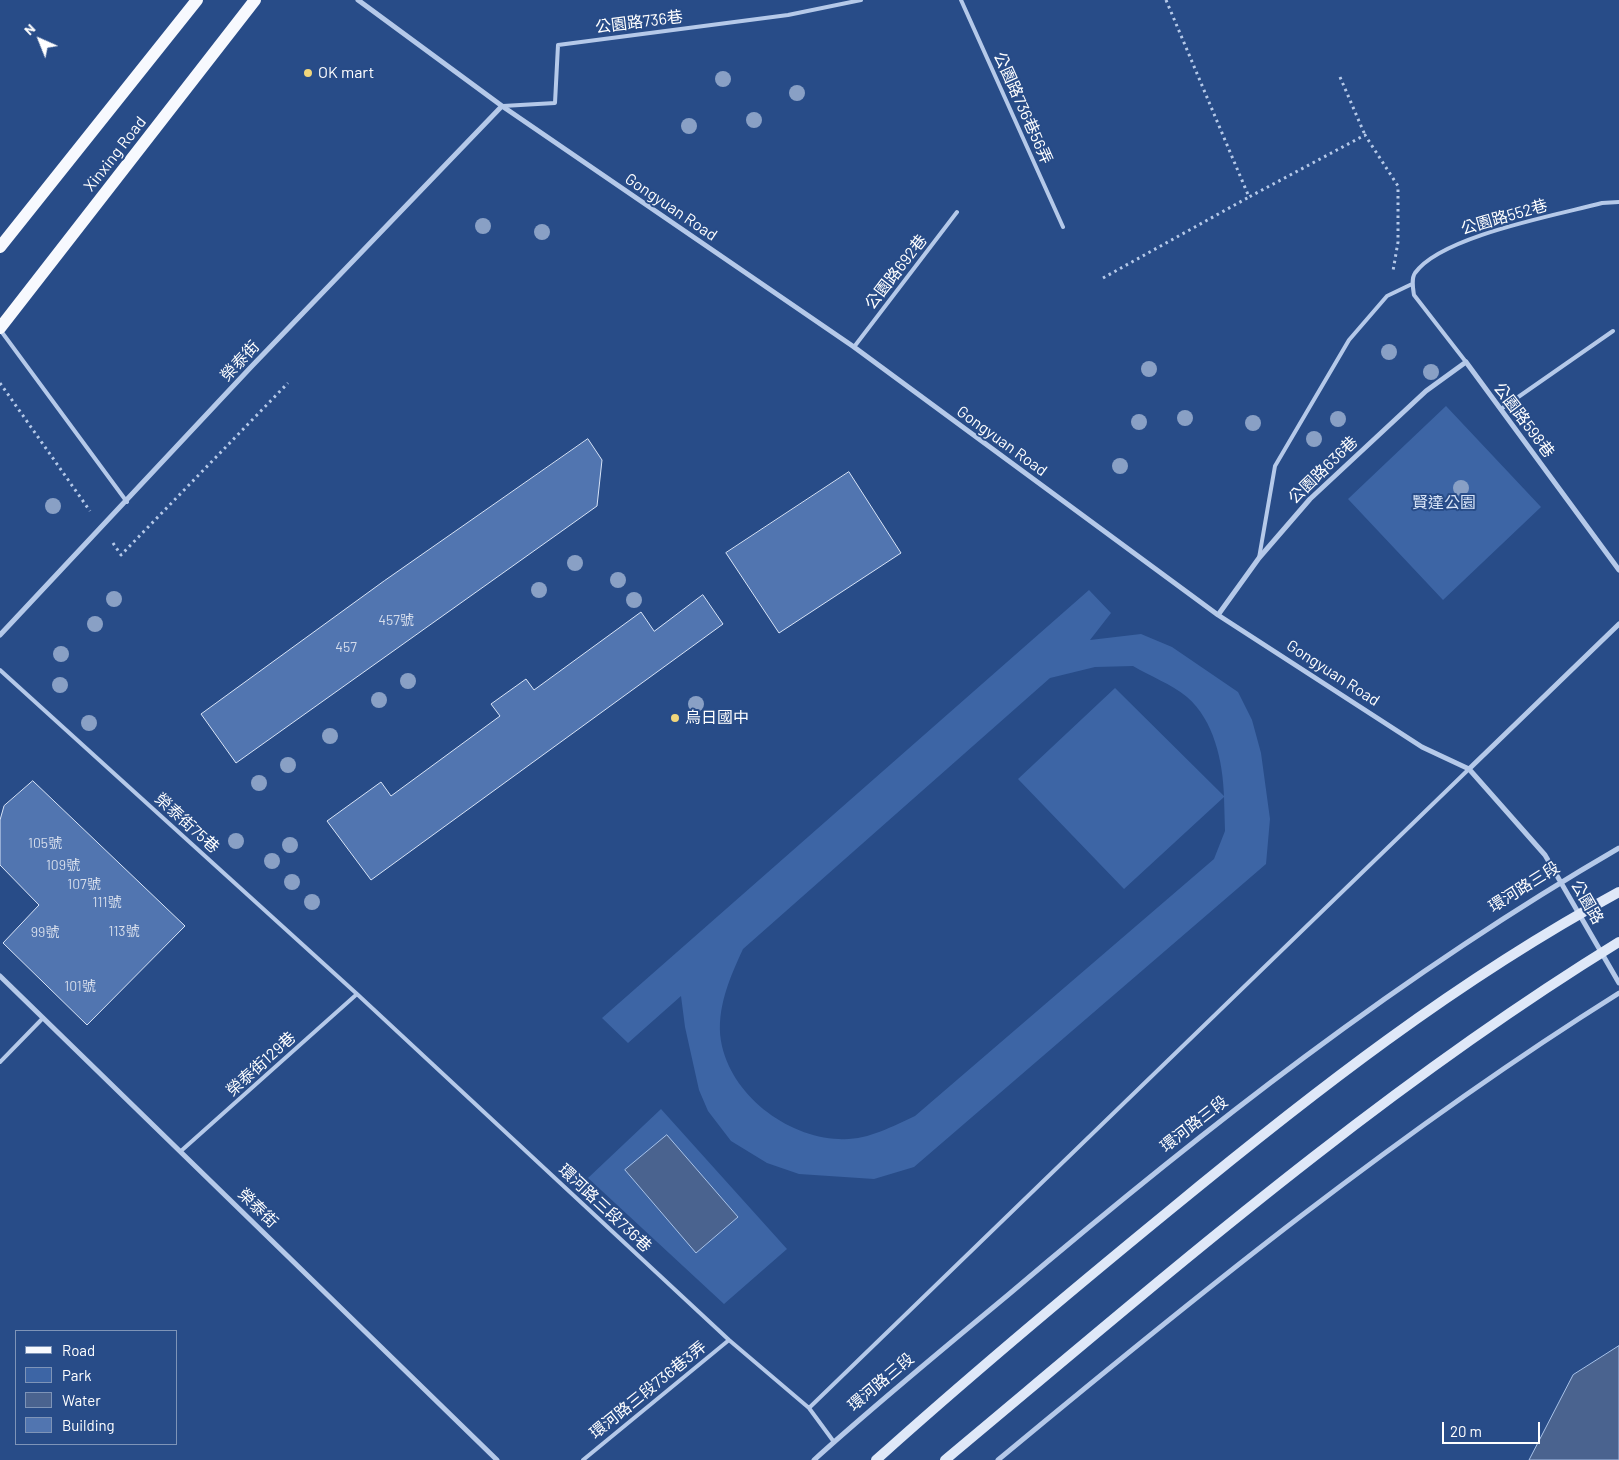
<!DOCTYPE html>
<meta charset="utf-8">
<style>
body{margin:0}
#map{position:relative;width:1619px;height:1460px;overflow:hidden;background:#284c88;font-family:Barlow,sans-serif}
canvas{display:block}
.legend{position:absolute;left:15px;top:1330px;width:162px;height:115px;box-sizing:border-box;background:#284c88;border:1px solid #7e94b8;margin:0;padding:6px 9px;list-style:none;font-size:15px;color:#fff}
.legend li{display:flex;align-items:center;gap:10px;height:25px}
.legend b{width:25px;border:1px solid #7e94b8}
.north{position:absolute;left:15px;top:15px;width:50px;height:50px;-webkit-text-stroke:4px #284c88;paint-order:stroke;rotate:316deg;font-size:14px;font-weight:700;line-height:20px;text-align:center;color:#fff}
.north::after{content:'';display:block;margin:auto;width:18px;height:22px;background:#fff;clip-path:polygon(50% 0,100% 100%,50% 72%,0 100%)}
.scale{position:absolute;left:1442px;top:1422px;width:98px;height:22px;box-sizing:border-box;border:2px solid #fff;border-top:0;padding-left:6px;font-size:15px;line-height:18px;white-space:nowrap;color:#fff;-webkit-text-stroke:4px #284c88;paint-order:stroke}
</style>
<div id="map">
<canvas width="1619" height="1460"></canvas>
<ul class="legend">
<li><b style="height:6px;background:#f7f9fe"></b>Road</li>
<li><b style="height:14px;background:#3d65a5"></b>Park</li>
<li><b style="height:14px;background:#4a638f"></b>Water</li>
<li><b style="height:14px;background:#5175b0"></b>Building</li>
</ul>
<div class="north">N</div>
<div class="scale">20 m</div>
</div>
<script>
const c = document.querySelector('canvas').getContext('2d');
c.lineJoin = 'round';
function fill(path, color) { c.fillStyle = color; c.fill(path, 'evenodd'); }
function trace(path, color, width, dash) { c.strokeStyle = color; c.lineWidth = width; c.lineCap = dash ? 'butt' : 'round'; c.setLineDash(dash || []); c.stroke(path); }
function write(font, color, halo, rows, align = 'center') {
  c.font = font + ' Barlow,"Noto Sans TC",sans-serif'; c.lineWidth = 4; c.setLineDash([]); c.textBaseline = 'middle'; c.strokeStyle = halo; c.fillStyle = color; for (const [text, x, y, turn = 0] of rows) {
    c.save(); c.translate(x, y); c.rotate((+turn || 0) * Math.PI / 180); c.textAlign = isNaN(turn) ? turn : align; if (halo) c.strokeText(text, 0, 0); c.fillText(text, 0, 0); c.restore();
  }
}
fill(new Path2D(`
 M1446,406L1541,507L1443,600L1348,499Z
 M1089,590L1111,613L1090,640L1141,634L1172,647L1238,692L1252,720L1261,753L1270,819L1266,864L914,1167L874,1179L799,1174L767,1163L731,1141L708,1111L699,1090L685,1027L681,996L628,1043L602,1018ZM1133,666C1150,676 1171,684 1187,697C1214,720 1223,762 1224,796L1115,688L1018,779L1124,889L1224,797L1225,831L1214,859L915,1116C891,1127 866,1141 839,1139C786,1137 730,1094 721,1041C716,1009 730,977 743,949L1050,678L1095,667Z
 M661,1109L787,1249L724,1304L588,1178Z`), '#3d65a5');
const water = new Path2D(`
 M667,1135L738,1217L696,1253L625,1170Z
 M1619,1346V1460H1529L1573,1375Z`);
fill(water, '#4a638f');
trace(water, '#a9c3e9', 1);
const building = new Path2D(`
 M588,439L602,460L597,506L236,763L201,714L384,581Z
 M849,472L901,553L779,633L726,553Z
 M703,595L723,624L371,880L327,821L381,782L391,796L500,716L491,704L526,679L534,690L641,612L654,631Z
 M33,781L185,926L87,1025L3,943L39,905L0,865V820L4,806Z`);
fill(building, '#5175b0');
trace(building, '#d8e4f7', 1);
trace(new Path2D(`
 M1166,0L1249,197L1365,135L1398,186V242L1393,271
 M1340,77L1365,135
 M1103,278L1249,197
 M0,383L90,511
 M113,543L121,555L288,383`), '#b5c9e9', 3, [2.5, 4]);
trace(new Path2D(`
 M961,0L1063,227
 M503,106L555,103L558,45L788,15L861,0
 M1,331L127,502
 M854,347L957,212
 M1466,362L1414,295C1413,288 1411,279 1415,273C1441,236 1557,215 1602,203L1619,202
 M1501,409L1613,331
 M1259,558L1275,466L1349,340L1387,296L1412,284
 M0,670L357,994L729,1340L809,1408L834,1442
 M0,1062L43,1018
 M181,1151L357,994
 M809,1408L1469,769
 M583,1460L729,1340`), '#b5c9e9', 4);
trace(new Path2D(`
 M358,0L502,106L854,347L1218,615L1422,747L1469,769L1619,624
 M1218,615L1259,558L1310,499L1426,391L1466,362L1619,570
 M0,635L251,367L502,106
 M1469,769L1545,855L1619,983
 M0,976L497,1460
 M814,1460C877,1403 943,1349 1008,1295C1201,1131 1400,975 1619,848
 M998,1460C1198,1294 1399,1131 1619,993`), '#b5c9e9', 5);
trace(new Path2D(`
 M876,1460C972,1374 1071,1291 1170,1210C1312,1093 1457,980 1619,892
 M945,1460C1162,1279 1377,1091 1619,942`), '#dfe8f8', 10);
trace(new Path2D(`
 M0,247L197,0
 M0,328L255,0`), '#f7f9fe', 12);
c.fillStyle = '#89a0c5';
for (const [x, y] of [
 [723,79],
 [797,93],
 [754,120],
 [689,126],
 [483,226],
 [542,232],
 [1389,352],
 [1149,369],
 [1431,372],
 [1185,418],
 [1338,419],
 [1139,422],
 [1253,423],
 [1314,439],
 [1120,466],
 [1461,488],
 [53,506],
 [575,563],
 [618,580],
 [539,590],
 [114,599],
 [634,600],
 [95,624],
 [61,654],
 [408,681],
 [60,685],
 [379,700],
 [696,704],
 [89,723],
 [330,736],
 [288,765],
 [259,783],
 [236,841],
 [290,845],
 [272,861],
 [292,882],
 [312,902]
]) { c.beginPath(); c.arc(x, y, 8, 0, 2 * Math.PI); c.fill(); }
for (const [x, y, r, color] of [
 [308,73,5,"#f1d67b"],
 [675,718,5,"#f1d67b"]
]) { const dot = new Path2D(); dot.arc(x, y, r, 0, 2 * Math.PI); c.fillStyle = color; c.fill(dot); trace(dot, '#284c88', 2); }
write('14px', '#d4dceb', null, [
 ["457號",396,620],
 ["457",346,647],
 ["105號",45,843],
 ["109號",63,865],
 ["107號",84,884],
 ["111號",107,902],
 ["113號",124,931],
 ["99號",45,932],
 ["101號",80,986]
]);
write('16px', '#fff', '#284c88', [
 ["公園路736巷",639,22,-7],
 ["公園路736巷56弄",1023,108,66],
 ["Xinxing Road",115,154,-52],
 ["Gongyuan Road",671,207,34],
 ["公園路552巷",1504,217,-16],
 ["公園路692巷",896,272,-52],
 ["榮泰街",240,361,-47],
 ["公園路598巷",1524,420,53],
 ["Gongyuan Road",1002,441,36],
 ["公園路636巷",1323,470,-44],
 ["Gongyuan Road",1333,673,33],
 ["榮泰街75巷",187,823,42],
 ["環河路三段",1524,887,-32],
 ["公園路",1587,902,60],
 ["榮泰街129巷",261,1064,-42],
 ["環河路三段",1194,1124,-38],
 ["榮泰街",258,1208,44],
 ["環河路三段736巷",605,1208,43],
 ["環河路三段",881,1382,-40],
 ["環河路三段736巷3弄",648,1390,-39]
]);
write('16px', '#fff', '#284c88', [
 ["OK mart",318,73],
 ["烏日國中",685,718]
], 'left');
write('16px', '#d8e4f7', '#284c88', [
 ["賢達公園",1444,503]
]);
</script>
